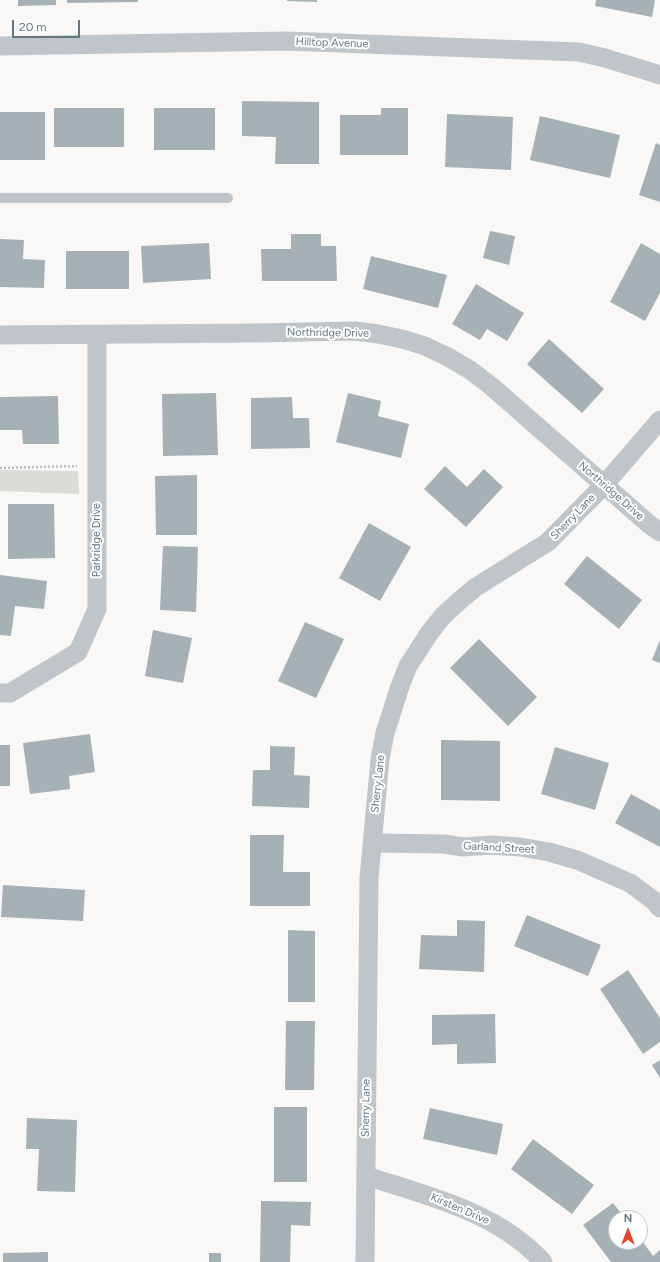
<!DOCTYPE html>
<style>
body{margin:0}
#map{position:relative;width:660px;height:1262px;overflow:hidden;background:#f9f8f6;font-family:Figtree,sans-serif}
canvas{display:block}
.north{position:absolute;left:608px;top:1210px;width:40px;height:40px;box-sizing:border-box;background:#fff;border:1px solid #c1c9cd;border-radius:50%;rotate:0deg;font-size:11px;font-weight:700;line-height:16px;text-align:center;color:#647781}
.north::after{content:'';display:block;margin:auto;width:14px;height:18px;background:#e0482f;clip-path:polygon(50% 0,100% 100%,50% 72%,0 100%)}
.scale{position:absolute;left:12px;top:20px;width:68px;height:18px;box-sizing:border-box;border:2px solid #647781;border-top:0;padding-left:5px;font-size:12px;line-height:14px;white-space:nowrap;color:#647781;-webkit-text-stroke:3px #fff;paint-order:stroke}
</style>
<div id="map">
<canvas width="660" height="1262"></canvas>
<div class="north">N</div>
<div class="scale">20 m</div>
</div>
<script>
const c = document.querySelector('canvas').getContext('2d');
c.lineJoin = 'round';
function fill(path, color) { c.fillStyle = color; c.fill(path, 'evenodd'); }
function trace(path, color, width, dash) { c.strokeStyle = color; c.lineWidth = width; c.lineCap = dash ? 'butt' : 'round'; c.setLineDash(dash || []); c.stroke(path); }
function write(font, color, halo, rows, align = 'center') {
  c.font = font + ' Figtree,sans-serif'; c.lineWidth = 4; c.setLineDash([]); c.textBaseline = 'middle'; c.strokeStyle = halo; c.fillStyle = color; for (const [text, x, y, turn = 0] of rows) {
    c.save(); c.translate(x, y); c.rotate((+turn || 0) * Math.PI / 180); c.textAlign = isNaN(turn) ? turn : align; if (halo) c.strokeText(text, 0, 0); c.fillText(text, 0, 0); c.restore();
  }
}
fill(new Path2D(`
 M0,470L78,471L79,494L0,491Z`), '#d9ddd5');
fill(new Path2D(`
 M18,0H56V5L18,6Z
 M67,0H138V2L67,3Z
 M287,0H317V2L287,1Z
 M596,0H655L652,17L595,6Z
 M242,101L319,102V164H275L276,137L242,136Z
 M54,108H124V147H54Z
 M154,108H215V150H154Z
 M381,108H408V155H340V115H381Z
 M0,112H45V160H0Z
 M447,114L513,117L511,170L445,167Z
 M540,116L620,135L610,178L530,160Z
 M656,143L660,145V202L639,195Z
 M490,231L515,236L509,265L483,258Z
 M291,234H321V246H336L337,281H262L261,249H291Z
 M0,239L24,240L23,259L45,260L44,288L0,287Z
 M209,243L211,279L143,283L141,246Z
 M641,243L660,254V293L645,321L610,302Z
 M66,251H129V289H66Z
 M371,256L447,275L438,308L363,289Z
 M476,284L524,313L507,341L487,329L480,340L452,324Z
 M549,339L604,389L582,413L527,364Z
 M216,393L218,455L163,456L162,394Z
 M348,393L381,401L378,416L409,424L401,458L336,442Z
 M58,396L59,444H23L22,430H0V397Z
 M292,397L293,418H309L310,448L251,449V398Z
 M445,466L467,487L484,469L503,487L466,527L424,489Z
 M197,475V535H156L155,476Z
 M8,504H54L55,558L8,559Z
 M369,523L411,547L380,601L339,578Z
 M163,546L198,547L196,612L160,610Z
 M587,556L642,600L619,629L564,584Z
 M0,575L47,581L44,609L15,606L11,636L0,635Z
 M305,622L344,639L316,698L278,681Z
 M153,630L192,638L183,683L145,676Z
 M479,639L537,697L508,726L450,668Z
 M660,640V663L652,660Z
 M90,734L95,772L69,776L70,789L30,794L23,743Z
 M441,740L500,741V801L441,800Z
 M0,745H10V786H0Z
 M270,746L295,747L294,775L310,776L309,808L252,806L253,770H270Z
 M555,747L609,763L595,810L541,794Z
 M631,794L660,810V847L615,823Z
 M250,835H284L283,872H310V906H250Z
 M3,885L85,890L83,921L1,917Z
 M527,915L601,945L588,976L514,946Z
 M457,920L485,921L484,972L419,969L421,935L457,936Z
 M288,930L315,931V1002H288Z
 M628,970L660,1018V1042L643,1054L600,989Z
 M495,1014L496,1063L457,1064V1044L432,1045V1015Z
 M286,1021H315L314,1090H285Z
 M660,1060V1078L652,1065Z
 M274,1107H307V1182H274Z
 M430,1108L503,1124L497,1155L423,1139Z
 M27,1118L77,1120L75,1192L37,1191L39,1149H26Z
 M533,1139L594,1185L572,1214L511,1169Z
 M261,1201L311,1202L310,1226L291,1225L290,1262H260Z
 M613,1203L625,1218H616V1242H640V1238L653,1256L660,1250V1262H611L583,1225Z
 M48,1252V1262H3V1253Z
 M209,1253H221V1262H209Z`), '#a6b1b5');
trace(new Path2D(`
 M0,468L77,466`), '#babec0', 2.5, [2, 2]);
trace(new Path2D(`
 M0,198H228`), '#bfc5c8', 10);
trace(new Path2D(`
 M0,46L286,41L579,52L605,58L660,75
 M0,335L255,333L355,331L378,334L402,339L425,346L448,357L470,370L491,386L650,525L660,532
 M0,693H10L78,652L97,609V334
 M372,843L444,844L463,847L491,845L520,847L549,852L577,860L630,883L653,900L660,908
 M366,1176C428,1196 498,1212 543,1262
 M365,1262L369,878L380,759L385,733L400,686L408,666L430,632L443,616L459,601L476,587L548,542L604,485L660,420`), '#bfc5c8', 19);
write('11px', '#647781', '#fff', [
 ["Hilltop Avenue",332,43,2],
 ["Northridge Drive",328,333,1],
 ["Northridge Drive",611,491,41],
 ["Sherry Lane",573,517,-46],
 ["Parkridge Drive",97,540,-90],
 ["Sherry Lane",378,784,-84],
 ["Garland Street",499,848,3],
 ["Sherry Lane",366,1108,-89],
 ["Kirsten Drive",460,1209,23]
]);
</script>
